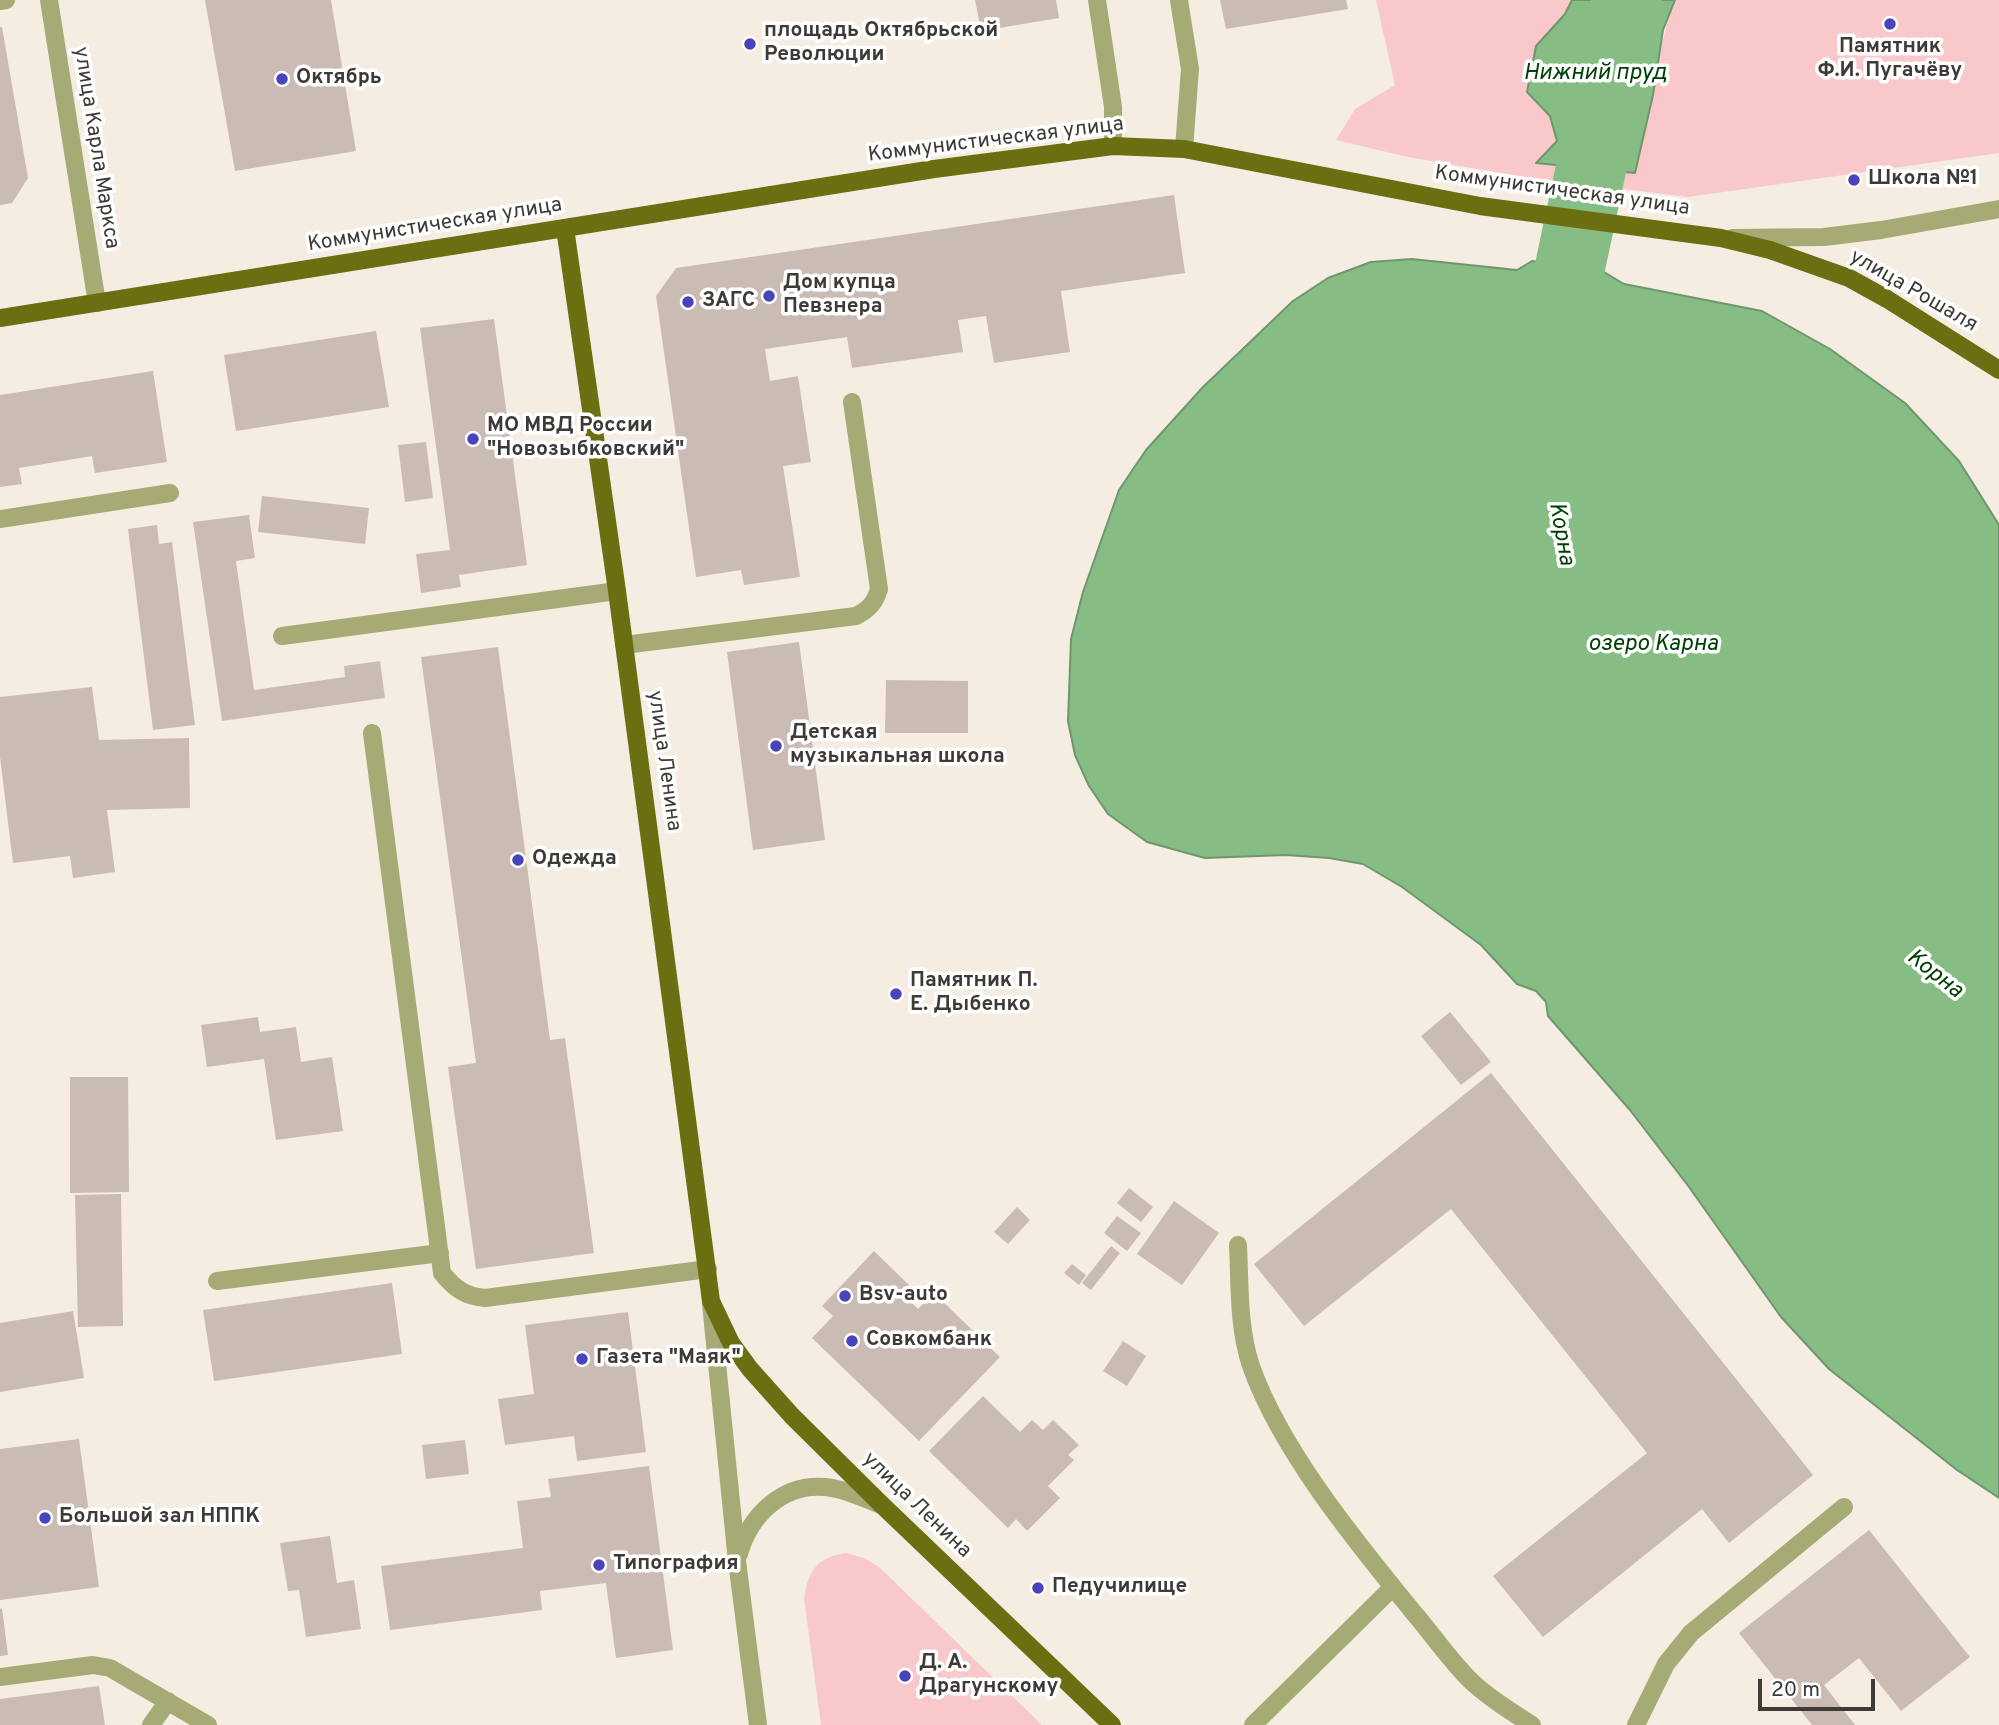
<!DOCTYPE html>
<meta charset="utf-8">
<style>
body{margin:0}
#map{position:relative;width:1999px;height:1725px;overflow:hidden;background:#f5ede1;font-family:Overpass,sans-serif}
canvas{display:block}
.scale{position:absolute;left:1758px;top:1679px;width:117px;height:32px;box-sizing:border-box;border:4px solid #3e3b36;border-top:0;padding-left:9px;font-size:21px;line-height:24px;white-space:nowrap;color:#3e3b36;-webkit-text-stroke:5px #fff;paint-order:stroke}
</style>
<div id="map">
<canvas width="1999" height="1725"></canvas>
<div class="scale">20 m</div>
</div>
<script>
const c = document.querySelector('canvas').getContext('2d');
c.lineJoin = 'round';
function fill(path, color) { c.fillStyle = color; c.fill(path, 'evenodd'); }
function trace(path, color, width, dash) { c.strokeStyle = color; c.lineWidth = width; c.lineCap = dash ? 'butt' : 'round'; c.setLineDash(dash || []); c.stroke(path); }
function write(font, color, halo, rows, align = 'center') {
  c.font = font + ' Overpass,sans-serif'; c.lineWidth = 7; c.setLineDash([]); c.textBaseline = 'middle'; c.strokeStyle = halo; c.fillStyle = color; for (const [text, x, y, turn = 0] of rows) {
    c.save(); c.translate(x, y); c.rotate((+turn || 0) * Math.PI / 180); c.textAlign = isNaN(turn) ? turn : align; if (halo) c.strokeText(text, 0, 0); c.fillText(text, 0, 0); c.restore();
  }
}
fill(new Path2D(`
 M1376,0H1572L1565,14L1536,46L1527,92L1550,116L1557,141L1536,162L1634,173C1652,117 1654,56 1675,0H1999V153L1688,197L1518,176L1408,157L1336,140L1355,109L1395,85Z
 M846,1553L864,1558L879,1567L1042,1725H821L804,1598C809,1570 816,1558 846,1553Z`), '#f8c8ca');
const water = new Path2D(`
 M1572,0H1675L1663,30L1653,95L1635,173L1536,163L1557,141L1550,116L1527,92L1536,46L1565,14Z
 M1412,259L1517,270L1532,261L1604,272L1624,284L1762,311L1830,349L1905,403L1959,461L1999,525V1498L1957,1470L1829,1369L1781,1317L1689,1187L1630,1110L1548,1016L1546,1002L1536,991L1517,984L1481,945L1402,887L1363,864L1329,858L1286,855L1205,858L1147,842L1108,814L1089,786L1075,755L1068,721L1071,639L1083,592L1119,490L1146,450L1203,387L1293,301L1328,278L1371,262Z`);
fill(water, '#85bd84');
trace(water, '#70966d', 2);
trace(new Path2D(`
 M1552,363L1570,267L1627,0`), '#85bd84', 70);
fill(new Path2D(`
 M205,0H331L356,151L235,171Z
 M975,0H1056L1059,18L981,31Z
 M1220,0H1346L1348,9L1226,29Z
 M0,27H2L28,178L12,203L0,205Z
 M1174,195L1185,273L1061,291L1070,352L994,363L986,316L958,320L963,352L852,368L847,337L765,349L770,381L798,376L811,462L783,466L800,577L744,585L741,570L696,577L656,296L676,268Z
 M494,319L527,565L459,575L461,587L421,593L416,554L450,550L420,328Z
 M376,331L389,407L236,431L224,355Z
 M153,371L167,462L95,473L92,456L19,468L22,484L0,487V395Z
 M426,442L433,498L405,502L398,445Z
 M262,496L369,508L365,544L258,532Z
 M249,515L255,558L236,561L254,690L345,677L344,666L380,661L385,698L222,721L193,522Z
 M157,525L159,544L172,542L195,725L153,730L128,529Z
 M799,642L825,840L753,850L727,652Z
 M498,647L550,1040L565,1038L594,1253L476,1269L448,1067L476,1063L421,657Z
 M886,680L968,681V733H885Z
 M92,687L99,740L189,738L190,808L107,810L115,872L73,878L70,856L13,863L0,757V697Z
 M1450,1012L1491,1062L1461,1085L1421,1036Z
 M258,1017L260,1032L296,1027L301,1062L332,1057L343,1131L276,1140L264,1059L207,1067L201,1025Z
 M1491,1073L1813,1475L1729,1543L1702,1509L1543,1637L1493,1576L1647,1453L1451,1209L1304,1326L1254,1264Z
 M70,1077H128L129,1192L70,1193Z
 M1129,1188L1153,1207L1141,1222L1117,1203Z
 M121,1194L123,1326L78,1327L75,1195Z
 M1174,1201L1219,1233L1182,1285L1137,1254Z
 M1017,1207L1030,1220L1008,1244L994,1232Z
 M1117,1216L1141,1233L1127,1251L1104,1233Z
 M1111,1246L1120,1253L1091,1290L1082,1283Z
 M874,1251L911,1287L903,1294L918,1309L934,1293L1000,1357L919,1441L812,1338L833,1316L822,1306Z
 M1072,1264L1086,1275L1079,1285L1064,1273Z
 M392,1283L402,1354L214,1381L203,1310Z
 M73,1311L84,1378L0,1392V1323Z
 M628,1312L646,1452L577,1461L574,1436L505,1445L498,1399L534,1394L525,1325Z
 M1123,1341L1146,1356L1127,1386L1103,1371Z
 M983,1396L1020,1432L1032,1420L1043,1430L1053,1420L1079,1445L1068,1455L1074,1460L1048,1486L1060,1498L1027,1531L1016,1519L1008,1528L929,1451Z
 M79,1439L99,1587L0,1600V1449Z
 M465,1440L469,1474L426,1479L422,1445Z
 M649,1466L673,1650L616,1658L606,1583L540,1591L542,1610L390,1630L381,1566L523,1548L517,1501L551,1497L548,1479Z
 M1869,1530L1970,1657L1901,1711L1859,1658L1824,1685L1855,1725H1812L1739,1633Z
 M330,1536L337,1583L354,1580L361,1629L306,1637L299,1590L288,1591L280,1543Z
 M2,1608L8,1655L0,1656V1609Z
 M99,1686L105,1725H0V1699Z`), '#cabcb5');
trace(new Path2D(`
 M49,0L97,303
 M1097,0L1113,107V146
 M1179,0L1190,69L1184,149
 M0,1L6,0
 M1732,238L1824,237L1881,230L1999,209
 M0,519L170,493
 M282,636L617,591
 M624,645L856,616C869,609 875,603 879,589L852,402
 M372,733L442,1273C455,1289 465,1296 485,1298L708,1269
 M1238,1245C1240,1285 1238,1327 1251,1366C1281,1451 1357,1543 1414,1613C1433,1635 1451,1662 1472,1682C1490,1699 1512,1712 1532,1725
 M217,1281L440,1253
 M711,1304L737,1561L758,1725
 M739,1554C750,1515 783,1483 825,1487C845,1489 863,1498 881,1505
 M0,1677L93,1665L110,1668L208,1725
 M151,1725L168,1701
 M1253,1725L1393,1587
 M1636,1725L1666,1664L1691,1633L1844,1507`), '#a6aa75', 18);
trace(new Path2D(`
 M565,228L617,591L711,1301L731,1343L750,1369L792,1416L882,1505L1112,1725
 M0,318L934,169L1113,146L1184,149L1480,206L1721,238L1770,250L1849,278L1887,299L1999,370`), '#6b6e11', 18);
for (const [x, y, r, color] of [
 [1890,24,7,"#4944bb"],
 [750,44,7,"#4944bb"],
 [282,79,7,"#4944bb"],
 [1854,180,7,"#4944bb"],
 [769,296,7,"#4944bb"],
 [688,302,7,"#4944bb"],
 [473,439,7,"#4944bb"],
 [776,746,7,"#4944bb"],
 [518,860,7,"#4944bb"],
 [896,994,7,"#4944bb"],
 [845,1296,7,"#4944bb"],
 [852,1341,7,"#4944bb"],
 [582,1359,7,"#4944bb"],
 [45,1518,7,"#4944bb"],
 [599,1565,7,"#4944bb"],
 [1038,1588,7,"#4944bb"],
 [905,1676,7,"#4944bb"]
]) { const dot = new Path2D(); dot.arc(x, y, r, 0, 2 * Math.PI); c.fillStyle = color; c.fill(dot); trace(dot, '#fff', 2.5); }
write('bold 21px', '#3e3b36', '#fff', [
 ["площадь Октябрьской",764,32],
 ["Революции",764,56],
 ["Памятник",1890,48,"center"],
 ["Ф.И. Пугачёву",1890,72,"center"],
 ["Октябрь",296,79],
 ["Школа №1",1868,180],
 ["Дом купца",783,284],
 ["Певзнера",783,308],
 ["ЗАГС",702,302],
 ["МО МВД России",487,427],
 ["\"Новозыбковский\"",487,451],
 ["Детская",790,734],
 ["музыкальная школа",790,758],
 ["Одежда",532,860],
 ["Памятник П.",910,982],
 ["Е. Дыбенко",910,1006],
 ["Bsv-auto",859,1296],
 ["Совкомбанк",866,1341],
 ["Газета \"Маяк\"",596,1359],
 ["Большой зал НППК",59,1518],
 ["Типография",613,1565],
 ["Педучилище",1052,1588],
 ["Д. А.",919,1664],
 ["Драгунскому",919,1688]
], 'left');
write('21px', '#3e3b36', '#fff', [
 ["Коммунистическая улица",996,141,-7],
 ["улица Карла Маркса",95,148,81],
 ["Коммунистическая улица",1562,192,8],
 ["Коммунистическая улица",435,226,-9],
 ["улица Рошаля",1913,292,30],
 ["улица Ленина",663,761,82],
 ["улица Ленина",916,1506,44]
]);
write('italic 23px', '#004007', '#fff', [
 ["Нижний пруд",1595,74],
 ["Корна",1560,534,80],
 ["озеро Карна",1653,645],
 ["Корна",1934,975,38]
]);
</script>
